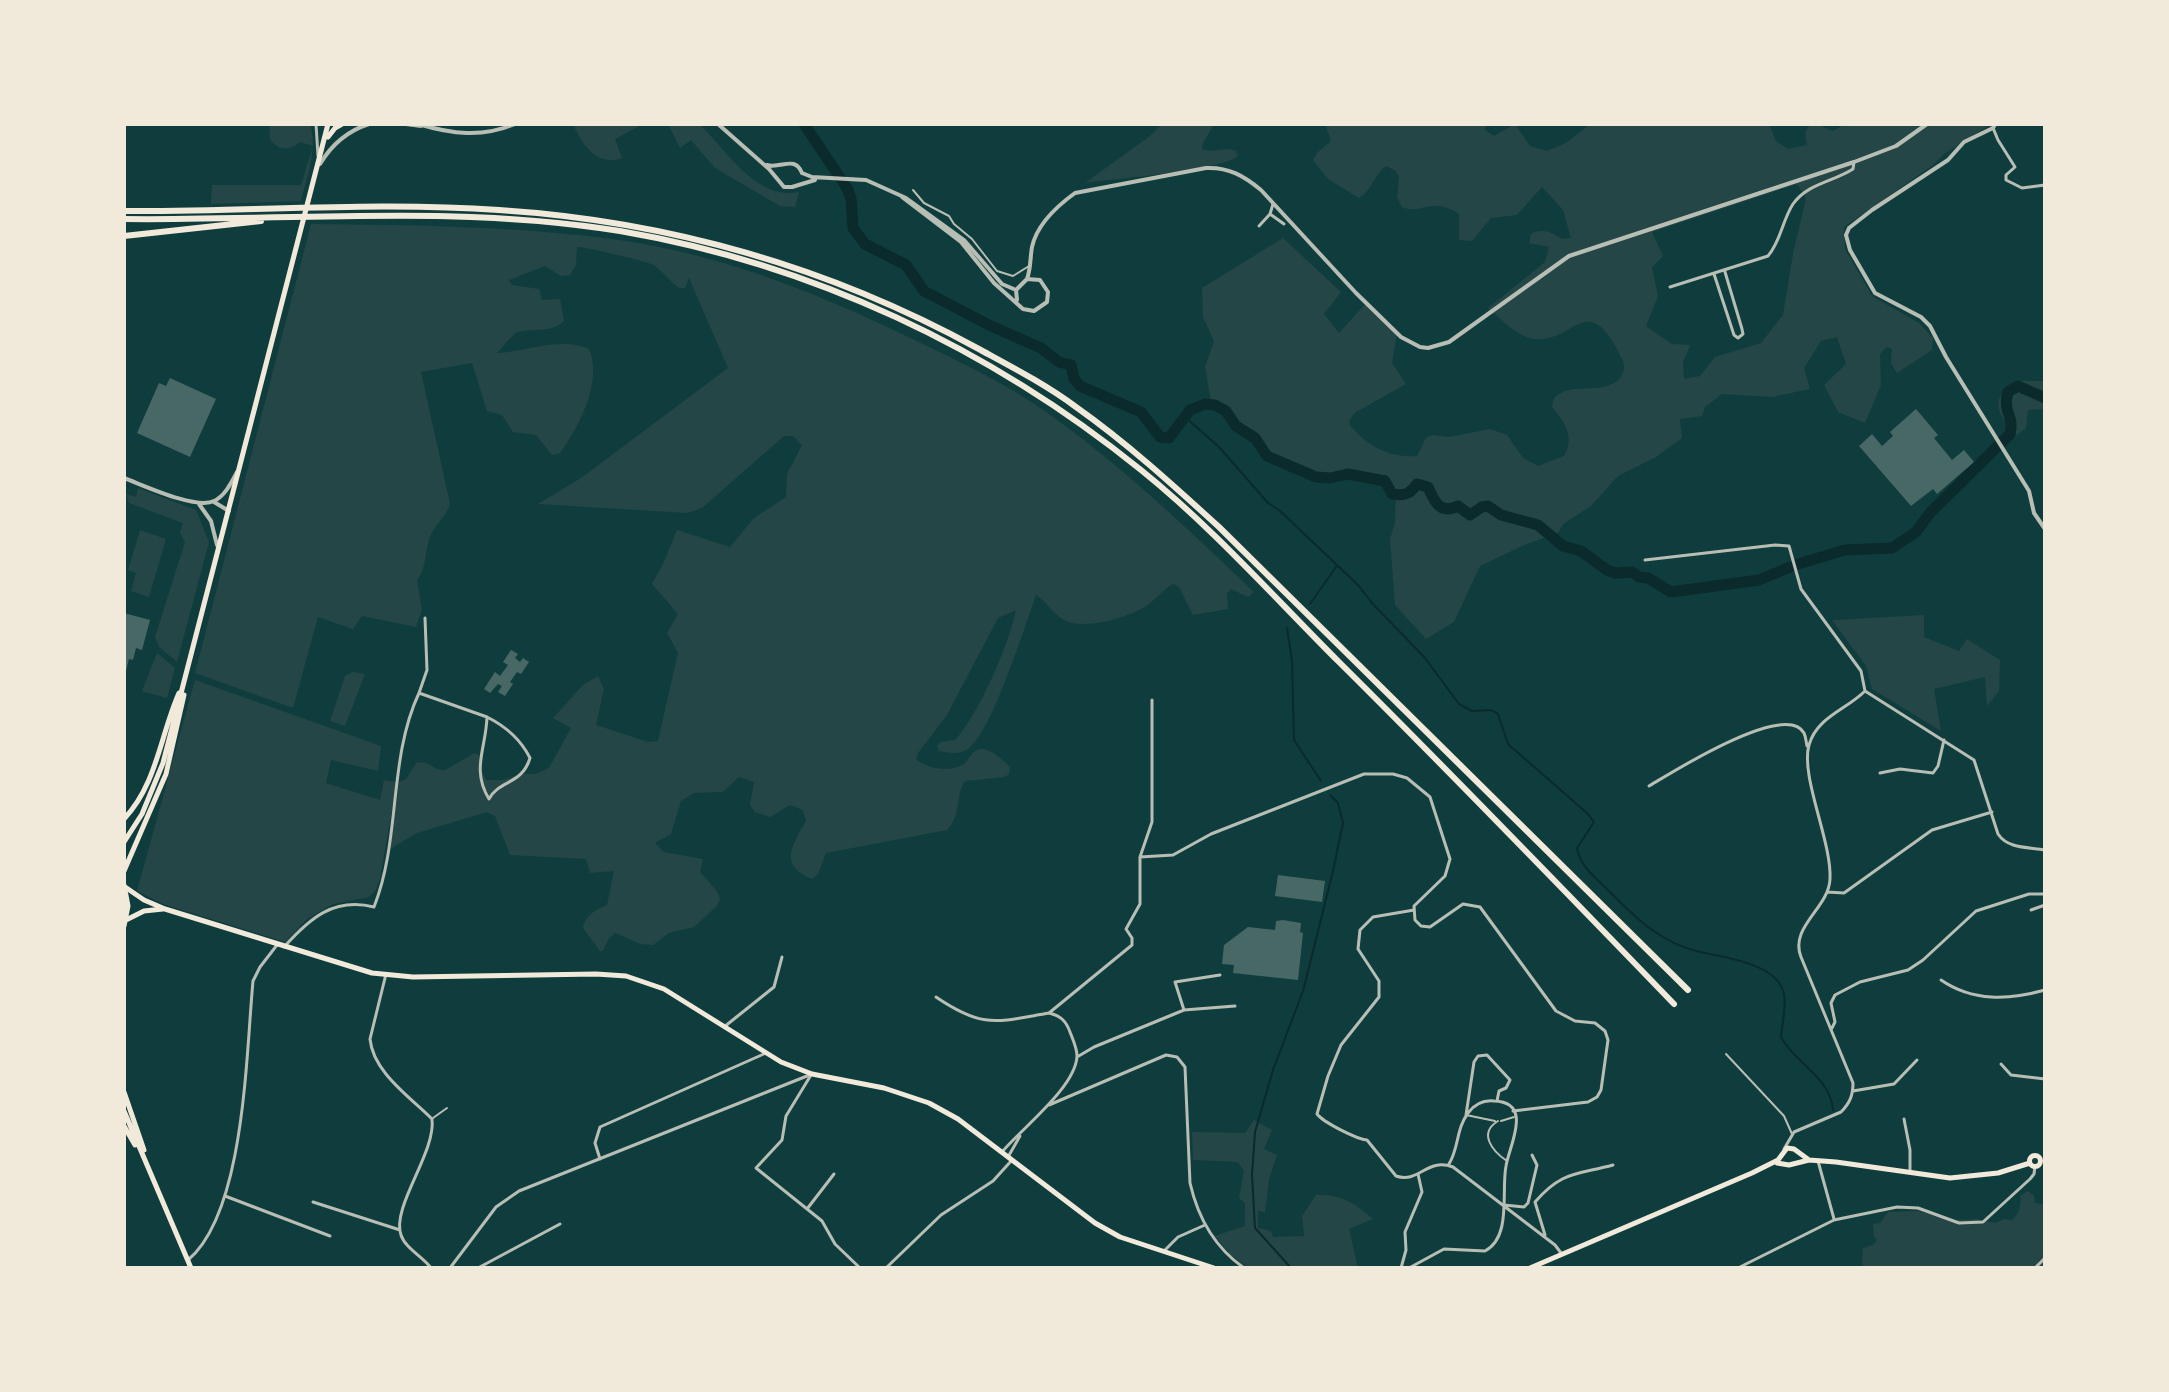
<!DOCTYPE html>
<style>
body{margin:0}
#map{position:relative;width:2169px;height:1392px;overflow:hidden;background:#0f3d3e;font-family:"Fira Sans",sans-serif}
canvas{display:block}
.frame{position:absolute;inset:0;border:126px solid #f1e9da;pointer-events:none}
</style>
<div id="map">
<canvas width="2169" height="1392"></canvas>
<div class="frame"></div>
</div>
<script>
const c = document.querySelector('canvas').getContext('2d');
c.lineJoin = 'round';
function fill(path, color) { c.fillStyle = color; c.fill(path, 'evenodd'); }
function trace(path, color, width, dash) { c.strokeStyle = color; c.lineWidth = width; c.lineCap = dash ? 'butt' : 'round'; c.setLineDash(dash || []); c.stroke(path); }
fill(new Path2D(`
 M269,124H310C318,148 307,177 301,201L211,204L212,185H301L313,146L300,142C290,151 278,151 270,139Z
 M573,124H643L615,139L622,158C596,167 582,144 573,124Z
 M668,124H699C726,149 756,201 799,192L795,207L780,206L715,168L691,140L680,148Z
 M1162,124H1214L1203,143L1202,149C1214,154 1224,146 1236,151L1238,156C1222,170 1113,179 1085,183L1150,136Z
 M1325,124H1487L1485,130L1494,136L1515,124L1530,146L1547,151L1566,143L1590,124H1769L1776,141L1788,149L1807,145L1805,132L1810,125H1819L1833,131L1845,124H1991L1944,154L1933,165L1844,227L1845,249L1872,296L1919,323L1933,338L1932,350L1897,373L1891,363L1892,349L1887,347L1880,354L1881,385L1865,423L1838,412L1824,385L1846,364L1837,337L1821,341L1804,368L1810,389L1772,397L1722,394L1705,407L1702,416L1680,419L1682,438L1656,457L1618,476L1591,506L1563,524L1559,532L1522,546L1480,566L1454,622L1426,639L1395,605L1390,539L1395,523L1396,491L1382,479L1358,471L1319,474L1267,453L1222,406L1211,402L1205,367L1214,341L1203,317L1202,288L1283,238L1341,292L1324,314L1339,333L1367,302L1397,333L1392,363L1406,384L1356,412L1349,420L1350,425C1366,446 1390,458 1417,456L1426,438L1432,435L1449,437L1490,429L1507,435L1523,458L1538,466L1564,456C1575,437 1565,422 1552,407L1554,398C1572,381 1599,395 1617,381C1624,375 1626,367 1622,359C1587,286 1575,344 1534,339C1516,336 1501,319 1488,308L1545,262L1549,247L1529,243L1531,234C1543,228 1551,232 1562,239L1571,238L1563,210L1542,187L1517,215L1491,218L1472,241L1459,240V214C1430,195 1422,216 1402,207L1397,197L1399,177L1396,171L1386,166C1374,175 1372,190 1359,198L1328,179L1313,160L1317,153L1331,141ZM1797,184L1806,198L1793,254L1783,315L1761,343L1715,357L1700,376L1684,379L1683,363L1690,345L1672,344L1646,326L1658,296L1652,267L1663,256L1652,232Z
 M311,224C414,225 517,226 619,240C727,255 829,298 927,346C968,366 1012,387 1049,414C1123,467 1188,529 1254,592L1248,597L1231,589L1227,593L1228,609L1193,615L1179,587L1173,584C1164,589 1157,598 1149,604C1131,617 1084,631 1064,620C1053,614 1047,602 1036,595C1025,626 992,731 969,748C961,755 949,753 939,751L937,746L941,742L955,740C979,714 1009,644 1016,610L998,618L947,715L918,753L916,759C927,769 951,773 964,764C968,760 972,752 977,750C988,745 1003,760 1010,767L1009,774L1005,777L965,781C954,797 963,813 947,830L826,853L818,874L812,879C778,865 792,845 806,821L803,810L790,805L770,817L755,812L750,805L754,782L739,777L723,792L694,793L681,801L671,834L655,843L664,852L703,859L700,872L717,891L720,899L717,906L694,927L669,933L653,945L641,944L615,933L609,938L603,951H600L583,928C586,914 596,910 607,905L614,871L590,873L586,859L510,855L495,816L487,812L417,833L390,849L399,782L406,779L416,763C428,759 434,771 445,770L475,753L482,757L481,768L486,780H503L520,774H536L549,768L571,728L553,718L583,685L598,676L604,689L596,725L648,742L658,741L678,653L667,633L678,614L652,584L663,564L677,530L730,547L754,518L786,497L787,474L802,445L793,436H784L702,508L688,513L538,504L581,478L728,368L689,278L685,288H679C670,281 663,272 654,265C650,262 583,246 577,247L576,265L570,275L561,276L545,266L509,280L512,285L539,289L542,300L560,299L564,321C551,334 532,327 515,333L497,353C524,352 562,336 589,349C603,381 579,427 560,453L552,455L536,435L513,432L502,415L487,411L472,363L421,372L450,504C447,516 435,524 430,537C425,550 426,571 417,580L422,610L416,627L362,616L353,629L318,617L293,708L195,673Z
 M2020,381H2045V409L2028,410L2026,428L2017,435C2009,429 1995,410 1999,399C2002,393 2014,386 2020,381Z
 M138,488L196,510L209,542L177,662L159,647L155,637L185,542L180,533L183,523L129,503L126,494L136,497Z
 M140,530L166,539L149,597L131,591L136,573L128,570Z
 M1924,615V637L1959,651L1967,639L2000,660L1999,691L1987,706L1985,677L1934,689L1941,731L1872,689L1866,666L1832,620Z
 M157,653L175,668L167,698L142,691Z
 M353,672L365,674L345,726L330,721L345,676Z
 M195,680L381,746L378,771L331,760L326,783L380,800L384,780L397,782L380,878L376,890L369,897L333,904L307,919L285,942L163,904L137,891Z
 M1254,1120L1272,1130L1264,1149L1277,1155L1269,1179L1265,1212L1258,1211V1228L1271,1231L1273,1237L1304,1236L1302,1216L1316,1195C1341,1194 1355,1203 1373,1219L1349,1229L1358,1268H1248L1230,1254L1215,1236L1245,1226V1203L1239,1198L1244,1171L1238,1162L1193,1160L1192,1132L1245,1133Z
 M2028,1191L2034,1196L2035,1203L2045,1204V1268H1864L1862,1264L1863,1248L1873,1245L1877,1240L1874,1237L1873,1224L1880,1223L1888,1212L1919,1211L1954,1220L1977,1219L1995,1223L2005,1219L2012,1220C2019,1215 2022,1204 2020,1196Z`), '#244646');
trace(new Path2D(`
 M1185,417L1220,448L1268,503L1279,510L1359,586L1372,603L1425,658L1459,704L1472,711L1491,710L1498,714L1508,744L1588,814L1594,822L1577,848C1580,865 1593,876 1605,887C1633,915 1659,943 1700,952C1723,957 1771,963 1782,988C1788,1000 1782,1023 1781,1037C1795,1064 1830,1076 1833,1110
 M1310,604L1336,567
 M1287,628L1292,661L1294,740L1321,781
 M1291,1268L1255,1228L1252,1175L1255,1132L1273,1070L1303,991L1333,871L1343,823L1338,803L1330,795`), '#0a2a2b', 2);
trace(new Path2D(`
 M804,124L847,188L851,199L853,228L865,244L906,265L924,291L989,325L1041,348L1059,362L1071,365L1074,379L1080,386L1141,412L1160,437L1169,438L1190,410L1205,404L1215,405L1226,411L1236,426L1255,438L1267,456L1316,477L1330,478L1348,474L1385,481L1392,494C1405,496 1410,494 1417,484L1428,487C1434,501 1440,515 1458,506L1470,515L1482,507L1488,506L1501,515L1538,525L1563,546L1581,551L1607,570L1615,573L1632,572L1639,577L1648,578L1671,592L1759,580L1790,567
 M1798,564L1845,550L1892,548L1916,532L1930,513L2010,434C2015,415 2002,414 2008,392L2018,386L2045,398`), '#0a2a2b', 11);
fill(new Path2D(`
 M170,378L216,399L190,457L137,433L159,383L166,386Z
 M1916,409L1938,435L1934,438L1952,460L1964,450L1974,462L1937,494L1933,489L1911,506L1859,446L1872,434L1882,446L1893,436L1890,432Z
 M124,613L150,620L142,650L136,648L133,660L129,659L125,675Z
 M511,650L518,654L515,658L520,662L523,658L529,662L521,674L517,672L510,682L513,684L505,696L498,692L502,686L498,684L490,693L484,689L495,672L500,676L508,665L503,662Z
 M1278,875L1325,881L1322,902L1275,896Z
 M1283,920L1301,923L1300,932L1303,933L1298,980L1233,973L1234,965L1222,964L1224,945L1248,927L1275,930L1276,921Z`), '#486865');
trace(new Path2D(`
 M1726,1054L1784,1116L1792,1134
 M1466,1115L1495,1121
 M1498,1121C1478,1133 1492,1151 1507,1161
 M1501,1121L1514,1117`), '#b8beb3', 2);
trace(new Path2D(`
 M913,190L924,203L949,216L954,224L972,239L997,271L1013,276L1029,266
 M433,1118L447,1108`), '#b8beb3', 2);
trace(new Path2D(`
 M316,124L318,156
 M1993,128L1998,140L2015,167L2006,175V180L2022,188L2045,185
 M1270,214L1284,224
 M1259,226L1270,214L1273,204
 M1714,274L1734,335L1738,338L1743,334L1742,329L1725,272
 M1670,287L1768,256C1781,241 1782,221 1793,204C1808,183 1833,182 1853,169L1854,162
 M1645,560L1775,545L1789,546L1801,589L1861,671L1865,691
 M1865,691L1974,760L1998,834C2008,849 2028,847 2045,850
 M419,693L427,670L425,618
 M1880,773L1900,769L1933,773L1938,766L1944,740
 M1649,786C1671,773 1786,700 1804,733C1806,737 1806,742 1807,746
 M1140,857L1173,855L1211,834L1364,774H1393L1407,778L1430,797L1450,859L1445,876L1414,906L1415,920L1421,926L1430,927L1463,904L1480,907L1556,1011L1575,1021L1595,1023L1605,1031L1608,1040L1601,1090L1597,1097L1588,1102L1513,1111
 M1827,892L1844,893L1932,830L1992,812
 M1414,910L1373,917L1360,930L1358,949L1379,981V997L1341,1045L1328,1076L1317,1114C1323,1122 1356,1139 1367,1140L1396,1176C1419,1184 1427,1157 1453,1167L1555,1245L1561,1253
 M2031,910L2045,905
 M284,947C310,918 334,897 374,907C401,839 388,759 419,693L487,717C486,749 471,769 489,799C499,780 522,785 530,758C521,740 505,726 487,717
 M386,974L370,1039C373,1072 410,1097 432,1119C436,1153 391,1207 401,1235C405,1248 423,1257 431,1268
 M1941,980C1973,1002 2009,1000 2045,990
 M936,997C983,1029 996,1022 1049,1013
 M1184,1010L1175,982L1220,975
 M724,1027L774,987L782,957
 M1832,1028L1835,1022L1831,1003L1835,995L1860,982L1908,970L1923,960L1976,911L2029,894H2045
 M1077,1057L1094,1047L1184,1010L1235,1006
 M2001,1064L2011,1075L2045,1079
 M811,1075L786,1116L782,1140L756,1168L822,1221L835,1244L860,1268
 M1853,1091L1894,1084L1917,1060
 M1049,1105L1166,1055L1177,1057L1185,1067L1190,1183C1198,1218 1214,1247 1244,1268
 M1466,1115L1474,1062L1478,1056L1487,1055L1510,1080L1506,1088L1499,1091L1497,1101
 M1904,1119L1910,1150V1170
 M1784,1149L1794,1132L1841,1112C1850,1103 1853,1095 1853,1083L1801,957C1789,927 1829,908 1830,879C1832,842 1800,776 1809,745C1817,717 1846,710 1865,691
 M1002,1152C1021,1129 1076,1087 1077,1056C1077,1048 1073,1040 1070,1032C1066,1021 1061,1016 1049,1013L1132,945V938L1126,929L1140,904V857L1152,822V700
 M1008,1157L1020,1136
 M600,1159L595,1143L600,1127L766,1053
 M1818,1161L1834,1219
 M225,1196L330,1236
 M313,1202L400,1230
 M1504,1205L1524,1207L1528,1203L1537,1165L1532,1155
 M807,1209L834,1174
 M1545,1235L1535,1202C1562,1171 1576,1175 1613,1165
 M1165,1250L1178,1237L1205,1225
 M188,1260C245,1212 246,1054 253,981L260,967L277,945
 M450,1268L496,1207L519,1191L812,1074
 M478,1268L560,1224
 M886,1268L941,1215L993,1181L1012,1160
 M1401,1268L1406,1250L1405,1232L1422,1192L1418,1174
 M1409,1268L1444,1249L1485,1251C1512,1237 1501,1191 1506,1166C1509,1146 1534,1102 1494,1101C1483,1100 1474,1105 1468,1113C1456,1129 1459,1148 1449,1164
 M1738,1268L1834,1220L1897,1207L1918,1208L1959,1223L1983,1222L2030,1179L2034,1174L2035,1166
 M2035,1268L2045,1258`), '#b8beb3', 3);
trace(new Path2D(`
 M406,124L421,126
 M418,124C452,134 481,138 515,124
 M718,124L769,169L784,187H792L815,180
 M1995,124L1993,128L1964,142L1948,160L1872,210L1849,228L1846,235L1850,250L1875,293L1921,317L1930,326L1946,357L2029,491L2034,513L2045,529
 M320,164C332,144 347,131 369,124
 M767,165C781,169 795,155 802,173
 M802,173L812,177L866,180L906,198L964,240L1002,284L1016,290
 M902,197L961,242L994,283L1023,309L1034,311L1047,302L1048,292L1040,280L1027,279L1016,290L1017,300
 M1027,279C1031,268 1030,258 1032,247C1037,224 1057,206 1075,193L1206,168C1229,167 1244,176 1261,190L1356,293L1401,337L1420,347L1428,348L1449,342L1569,256L1854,162L1896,146L1927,124
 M124,478C143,485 196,510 214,501C225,496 231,483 237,472
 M214,502L229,511
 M199,504L211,521L217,545`), '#b8beb3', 4);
trace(new Path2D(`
 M125,887L144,900L165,909L372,973L413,977L596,974L626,976L664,989L781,1062L812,1074L884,1088L929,1103L958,1119L1095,1223L1120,1237L1214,1268
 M126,920L144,911L163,909
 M2029.5 1161a5.5 5.5 0 1 1 11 0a5.5 5.5 0 1 1-11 0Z
 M1777,1163L1789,1165L1809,1160L1836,1162L1950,1178L1998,1173L2030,1163
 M1530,1268L1752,1173L1778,1160L1787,1148L1794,1149L1809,1160`), '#f1e9da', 5);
trace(new Path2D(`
 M328,137L335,128L342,124
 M124,819C157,784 160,736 179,693
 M124,842L142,814L163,763L328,124
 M124,871L166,774L184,695
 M124,885L128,906L124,926
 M124,1092L144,1150
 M124,1111L191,1268
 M124,1126L135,1145`), '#f1e9da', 5);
trace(new Path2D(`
 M124,211C249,212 374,201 499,210C667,221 829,267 977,348C1010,366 1045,384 1076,407C1127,443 1173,485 1219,527L1688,990
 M124,219C290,221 455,204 620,231C812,264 990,348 1141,470C1212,527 1274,597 1339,662C1452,774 1563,889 1674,1004
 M124,236L261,221`), '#f1e9da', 6);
</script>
